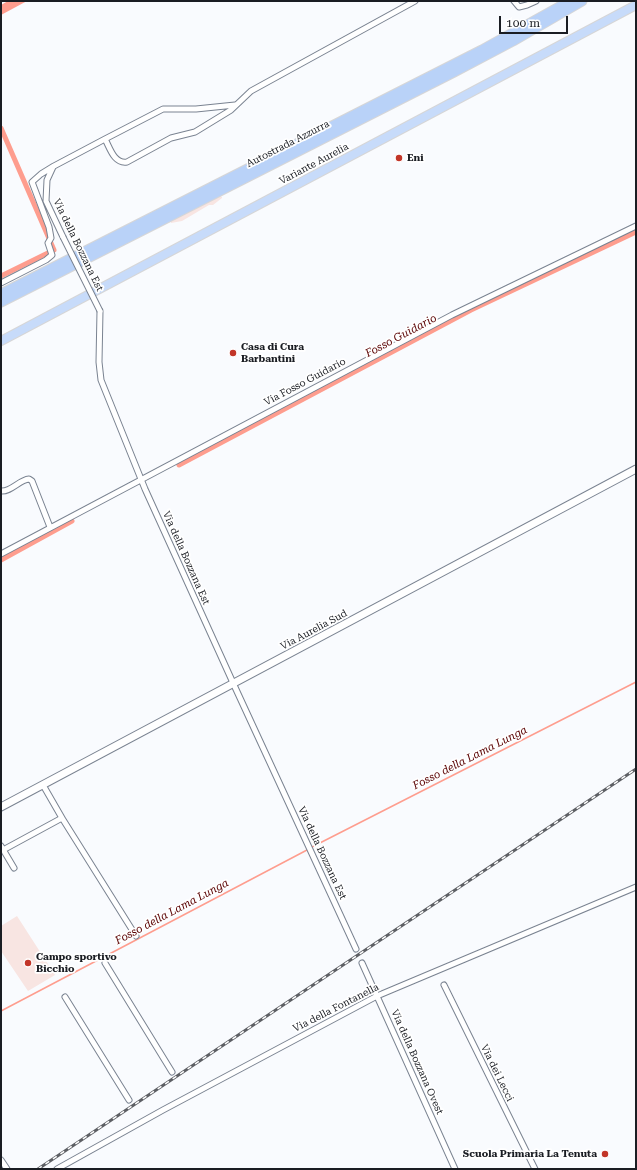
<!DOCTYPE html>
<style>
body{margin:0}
#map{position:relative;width:637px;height:1170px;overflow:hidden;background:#f9fbfe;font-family:"Roboto Serif",serif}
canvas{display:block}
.frame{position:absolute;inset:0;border:2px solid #1a1d23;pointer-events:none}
.scale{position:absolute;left:499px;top:16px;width:69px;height:18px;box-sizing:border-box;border:2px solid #1a1d23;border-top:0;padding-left:5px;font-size:12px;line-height:14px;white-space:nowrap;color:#1a1d23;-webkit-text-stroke:3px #fff;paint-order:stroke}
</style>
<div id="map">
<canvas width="637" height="1170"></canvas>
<div class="frame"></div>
<div class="scale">100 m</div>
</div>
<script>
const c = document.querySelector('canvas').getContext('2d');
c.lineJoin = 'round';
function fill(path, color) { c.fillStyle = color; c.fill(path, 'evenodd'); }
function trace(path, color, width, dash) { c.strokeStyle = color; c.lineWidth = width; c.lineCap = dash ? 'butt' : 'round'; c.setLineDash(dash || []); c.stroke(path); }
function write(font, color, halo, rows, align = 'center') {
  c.font = font + ' "Roboto Serif",serif'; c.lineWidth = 3.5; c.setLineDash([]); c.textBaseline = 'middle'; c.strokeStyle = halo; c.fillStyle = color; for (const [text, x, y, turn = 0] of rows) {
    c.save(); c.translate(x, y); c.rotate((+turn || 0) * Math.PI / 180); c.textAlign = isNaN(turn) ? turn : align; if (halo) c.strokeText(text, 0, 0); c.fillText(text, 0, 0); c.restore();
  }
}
fill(new Path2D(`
 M219,196L222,197V198L213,205H209L182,221L171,223V221Z
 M17,916L55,975L28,991L1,951V926Z`), '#f8e5e2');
fill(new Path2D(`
 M8,1H27L1,15V5Z`), '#fe9d8e');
trace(new Path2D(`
 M312,847L636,682
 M1,1011L307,850`), '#fe9d8e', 1.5);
trace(new Path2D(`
 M1,128L54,250L1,276
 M179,465L471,310L636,232
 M1,560L72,521`), '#fe9d8e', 5);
const minor = new Path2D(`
 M514,1L519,7L527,5L536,1
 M105,139L163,109H196L235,105
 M53,167L47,180L46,201L63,237
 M1,283L46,260L52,255L48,243L51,238L49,227L32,182L41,174L54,166L105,139C110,148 114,164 127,162L171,138L195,132L231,110L251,91L415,1
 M100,311L99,362L101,380L145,489L234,685L356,949
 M1,491C11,492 19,480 29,479L32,481L50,527
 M1,554L452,315L636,226
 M62,818L136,936
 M1,846L14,868
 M3,850L62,818L43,785
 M105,963L172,1072
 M362,963L455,1169
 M444,985L535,1169
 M65,997L129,1100
 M1,1160L7,1169
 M57,1169L163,1110L377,996L636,887`);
const secondary = new Path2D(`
 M1,807L636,469`);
const trunk = new Path2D(`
 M1,341L636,5`);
const motorway = new Path2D(`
 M1,294L482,50L570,1
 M1,302L454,72L513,41L582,1`);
trace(minor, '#7a8391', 7);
trace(secondary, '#7a8391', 9);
trace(trunk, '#d6d6d7', 10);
trace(motorway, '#d6d6d7', 11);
trace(minor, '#fff', 5);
trace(secondary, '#fff', 7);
trace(trunk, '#c7dbfa', 8);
trace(motorway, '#b9d2f8', 9);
const rail = new Path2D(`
 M38,1169L636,769`);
trace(rail, '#5d5f64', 3);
trace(rail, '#fff', 1.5, [4.5]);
const minorBridge = new Path2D(`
 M63,237L100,311`);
trace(minorBridge, '#7a8391', 7, []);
trace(minorBridge, '#fff', 5);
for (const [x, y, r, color] of [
 [399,158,4,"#c23528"],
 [233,353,4,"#c23528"],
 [28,963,4,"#c23528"],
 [605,1154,4,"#c23528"]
]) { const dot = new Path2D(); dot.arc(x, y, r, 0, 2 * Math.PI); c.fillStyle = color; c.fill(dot); trace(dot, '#fff', 1.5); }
write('10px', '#1a1d23', '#fff', [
 ["Autostrada Azzurra",288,144,-27],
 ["Variante Aurelia",314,164,-28],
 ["Via della Bozzana Est",78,245,64],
 ["Via Fosso Guidario",305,382,-28],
 ["Via della Bozzana Est",186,558,66],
 ["Via Aurelia Sud",314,630,-28],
 ["Via della Bozzana Est",322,853,65],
 ["Via della Fontanella",336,1008,-27],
 ["Via della Bozzana Ovest",417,1062,66],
 ["Via dei Lecci",497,1073,64]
]);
write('bold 10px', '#1a1d23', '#fff', [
 ["Eni",407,158],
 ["Casa di Cura",241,347],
 ["Barbantini",241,359],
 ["Campo sportivo",36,957],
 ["Bicchio",36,969],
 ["Scuola Primaria La Tenuta",597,1154,"right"]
], 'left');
write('italic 11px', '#590100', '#fff', [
 ["Fosso Guidario",401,336,-28],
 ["Fosso della Lama Lunga",470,758,-27],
 ["Fosso della Lama Lunga",172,912,-28]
]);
</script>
